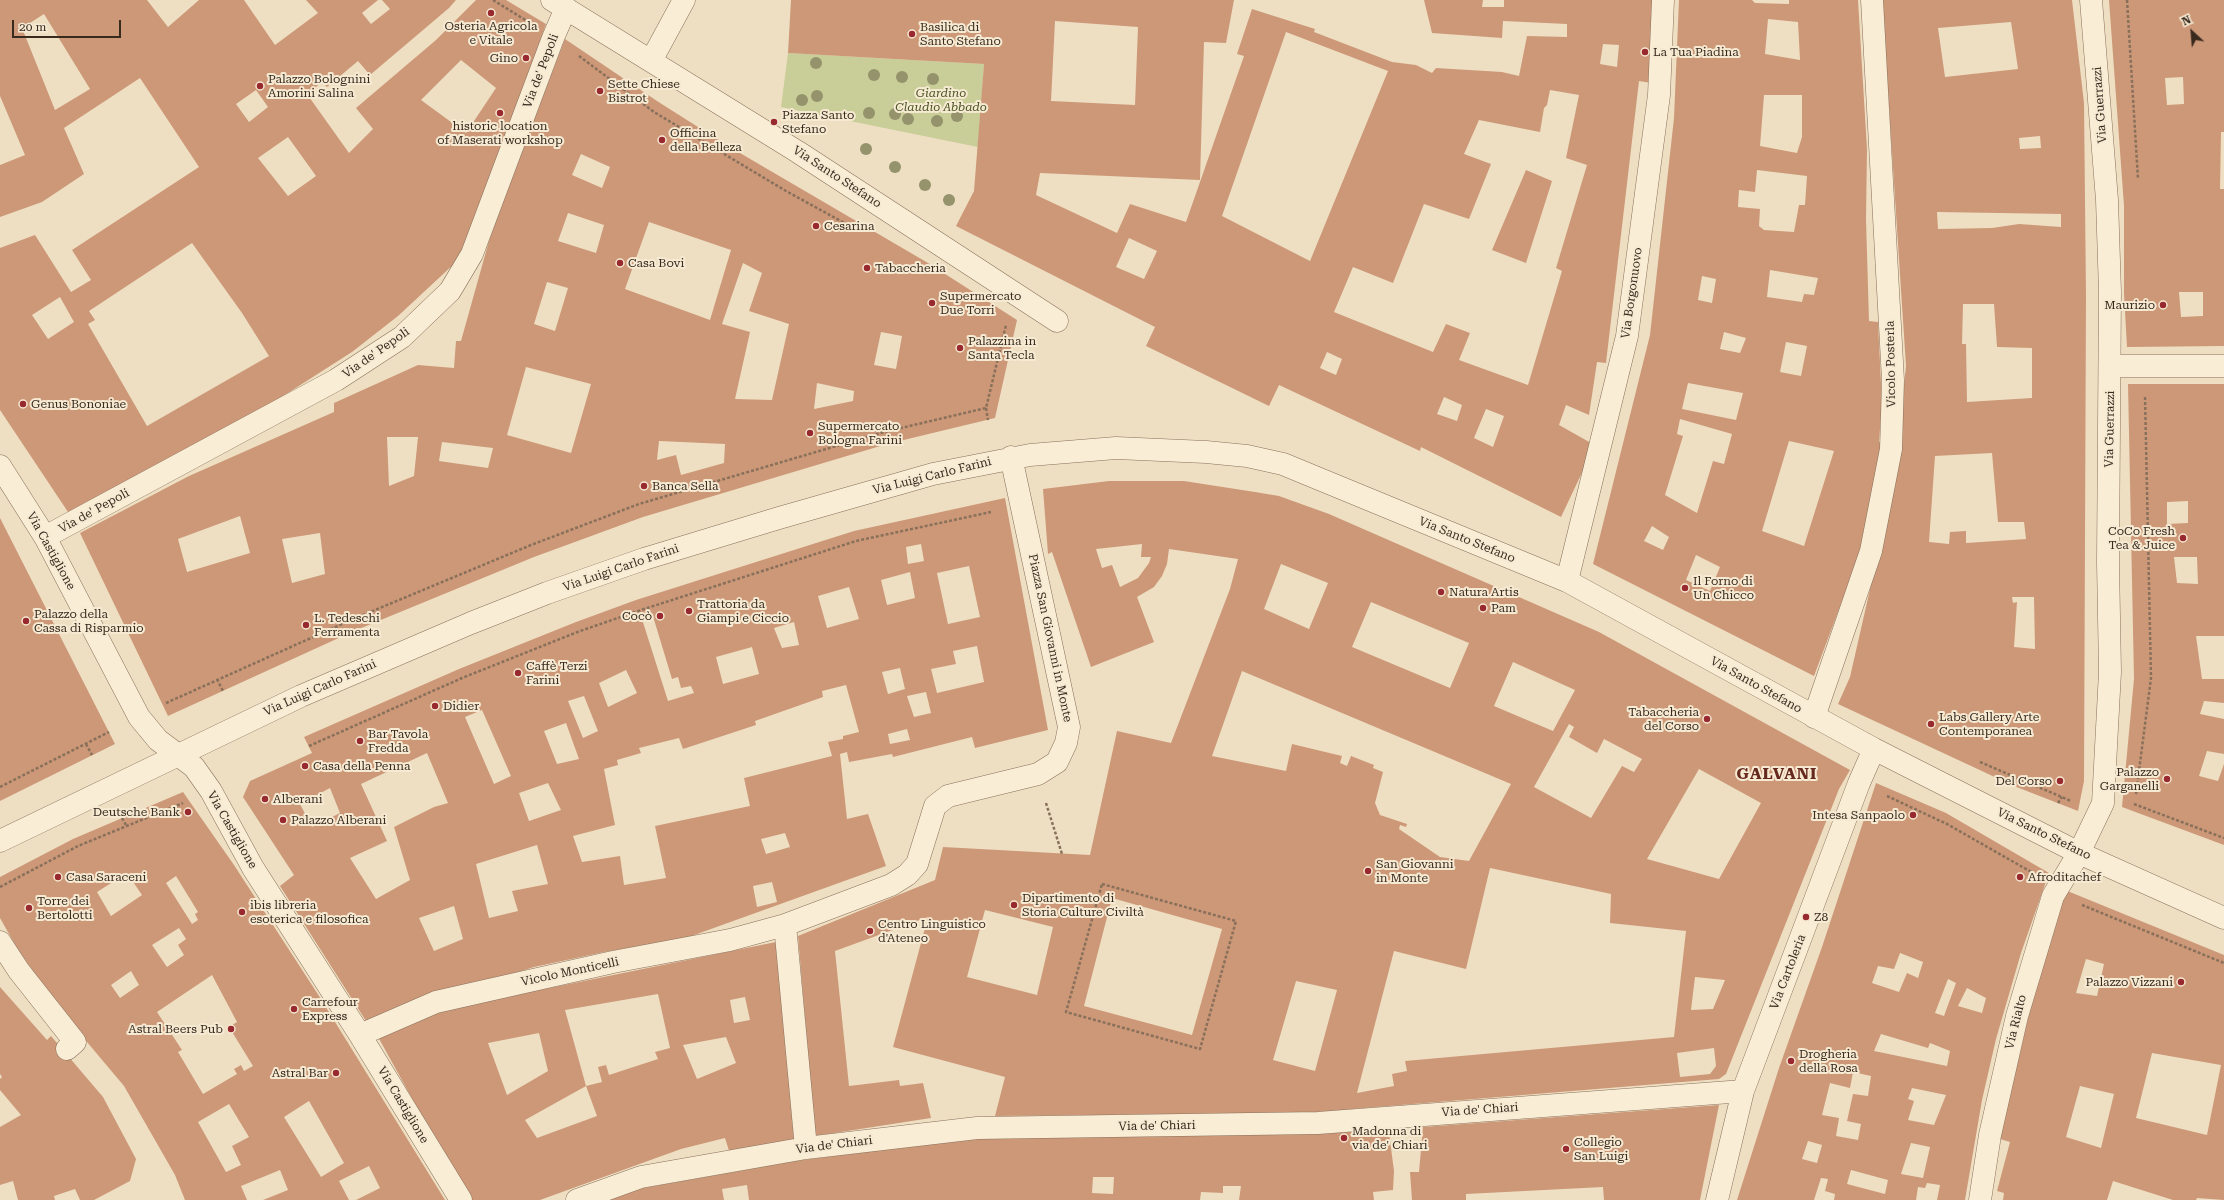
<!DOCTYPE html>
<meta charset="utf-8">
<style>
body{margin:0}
#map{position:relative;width:2224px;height:1200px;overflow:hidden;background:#eedfc3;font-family:"Roboto Serif",serif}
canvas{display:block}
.north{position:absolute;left:2172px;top:12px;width:40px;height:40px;-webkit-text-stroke:3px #f6ead3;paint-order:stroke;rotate:334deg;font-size:11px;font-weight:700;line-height:16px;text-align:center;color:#392a1e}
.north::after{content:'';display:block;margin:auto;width:14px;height:18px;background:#392a1e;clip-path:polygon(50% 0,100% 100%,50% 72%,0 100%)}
.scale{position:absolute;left:12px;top:20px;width:109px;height:18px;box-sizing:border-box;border:2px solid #392a1e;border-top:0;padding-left:5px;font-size:12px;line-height:14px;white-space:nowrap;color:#392a1e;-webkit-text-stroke:3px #f6ead3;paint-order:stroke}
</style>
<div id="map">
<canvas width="2224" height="1200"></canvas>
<div class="north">N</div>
<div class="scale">20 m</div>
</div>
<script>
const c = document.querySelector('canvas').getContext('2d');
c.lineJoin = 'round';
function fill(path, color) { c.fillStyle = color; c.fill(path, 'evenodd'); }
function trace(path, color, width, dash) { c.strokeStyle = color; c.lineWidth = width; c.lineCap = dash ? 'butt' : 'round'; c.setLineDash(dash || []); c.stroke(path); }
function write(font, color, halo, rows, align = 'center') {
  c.font = font + ' "Roboto Serif",serif'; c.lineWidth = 4; c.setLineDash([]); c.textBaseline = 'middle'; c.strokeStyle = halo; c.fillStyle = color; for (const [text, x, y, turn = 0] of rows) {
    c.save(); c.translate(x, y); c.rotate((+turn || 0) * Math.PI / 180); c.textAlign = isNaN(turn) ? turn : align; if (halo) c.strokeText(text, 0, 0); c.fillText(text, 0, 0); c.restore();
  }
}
fill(new Path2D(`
 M788,53L984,64L978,147L781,107Z`), '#c9cd97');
fill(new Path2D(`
 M0,0H147L168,27L199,0H244L275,45L318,13L306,0H378L362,13L371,24L390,9L382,0H456L449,8L370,75L358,61L327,87L322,82L307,94L349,153L373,129L356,108L436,40L476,0H506L546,24L473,230L454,264L398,316L352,352L280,398L70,515L0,410V248L35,235L71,292L91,280L72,250L199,167L140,78L64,128L84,174L42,202L0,217V165L25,155L0,96ZM44,14L90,89L55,110L22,28ZM461,60L496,88L466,133L421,100ZM256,90L268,107L249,122L236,104ZM288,137L316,176L288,196L258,158ZM192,243L242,313L269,356L147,426L88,324L95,320L89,311ZM60,297L74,322L48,339L32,315Z
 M791,0H1234L1226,43L1204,42L1200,180L1040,173L1036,195L1117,233L1130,204L1186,222L1244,56L1237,54L1252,9L1315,29L1314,32L1392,62L1416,65L1432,73L1436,68L1502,72L1519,76L1527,36L1567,37V24L1503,21L1502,38L1432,33L1424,0H1483L1482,7H1504V0H1656L1651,83L1639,81L1606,363L1597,362L1589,415L1566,405L1559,425L1591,443L1588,460L1561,517L1421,447L1420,451L1279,385L1269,406L1146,346L1155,327L956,226L974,191L984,64L788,53ZM1055,21L1138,27L1135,105L1051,101ZM1286,32L1388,71L1310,261L1222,216ZM1603,44L1619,45L1617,67L1600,64ZM1550,90L1579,95L1566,158L1587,165L1556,268L1562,271L1528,385L1459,360L1470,333L1446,324L1433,352L1334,312L1353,267L1393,283L1424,204L1469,219L1491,164L1464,154L1479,120L1540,132L1544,108L1547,105ZM1129,238L1157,251L1144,279L1116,267ZM1327,352L1342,359L1336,375L1320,368ZM1444,397L1462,405L1457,421L1437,414ZM1486,409L1504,416L1493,447L1474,438Z
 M1679,0H1752L1755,3L1789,4V0H1858L1867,149L1866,219L1869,321L1878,322L1882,403L1879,442L1884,444L1864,542L1814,676L1593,564L1650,335L1674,118ZM1768,19L1798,22L1800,60L1765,54ZM1764,95H1802V137L1797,153L1760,146ZM1757,170L1807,176L1805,205H1799L1794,232L1764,230L1759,226L1760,209L1738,207L1739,190L1755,192ZM1770,270L1818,278L1814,295L1804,294L1802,302L1767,297ZM1702,276L1716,279L1712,303L1698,300ZM1724,332L1746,338L1740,353L1720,349ZM1786,342L1807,346L1801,376L1780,372ZM1688,383L1743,393L1736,420L1682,409ZM1680,419L1732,434L1724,464L1713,461L1697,513L1665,495L1683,436L1677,434ZM1789,441L1834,451L1804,546L1762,531ZM1652,526L1669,537L1663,550L1644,541ZM1696,555L1720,567L1710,591L1686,580Z
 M1882,0H2072L2084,103L2086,296L2084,781L2078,811L2014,786L1838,704L1850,677L1894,484L1906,366ZM2011,22L2018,69L1945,77L1938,28ZM2040,136L2041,148L2020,149L2019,138ZM1937,212L2061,214V227L2019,224L1992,228L1938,229ZM1963,304H1994L1997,347L2032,348V398L1967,402L1966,344H1962ZM1992,453L1998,522H2024L2026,539L1966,543V531L1950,532L1949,544L1929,542L1935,456ZM2012,597H2034L2035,649L2014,647L2017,602L2013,603Z
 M2109,0H2224V132H2221L2220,189H2224V346L2127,347L2124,294V206ZM2183,77L2184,104L2167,105L2165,78ZM2179,292H2203V316L2181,317Z
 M565,39L657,101L728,146L928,263L1017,320L995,418L887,444L643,517L534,557L354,631L168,716L80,533L189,476L334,412V403L418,365L454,368L456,341H461L494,223ZM581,154L610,167L602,188L572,175ZM568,213L604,225L596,253L558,241ZM649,222L731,250L710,320L625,289ZM743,263L762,273L749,311L789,324L772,400L735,399L750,332L722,324ZM547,282L568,288L555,331L534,324ZM881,332L902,336L896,369L874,365ZM526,367L591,384L571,453L507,435ZM817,383L854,391L853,401L814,409ZM387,437H418L414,476L389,486ZM659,441L725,444L724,463L681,475L676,455L657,460ZM442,442L493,448L488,468L439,461ZM240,516L250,553L187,572L178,539ZM320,533L325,574L292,583L282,539Z
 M1526,170L1552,181L1526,263L1492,250Z
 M2128,384H2224V636H2196L2202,679H2224V703L2204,701L2200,714L2224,719V754L2207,751L2199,776L2218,781L2224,764V845L2122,807L2134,679ZM2188,501V523L2167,524V502ZM2174,557H2197L2198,584L2177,583Z
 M1109,481H1184L1255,492L1279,496L1329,514L1599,632L1850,770L1839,789L1726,1074L1719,1079L1352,1109L1323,1113L995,1116L1005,1077L893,1047L928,917L835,951L849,1086L899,1080L900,1086L923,1083L931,1118L815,1136L798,936L935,880L943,847L1090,855L1117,731L1171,743L1230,589L1238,559L1169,549L1167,564L1162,576L1154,587L1137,597L1154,642L1091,667L1052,552L1048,554L1043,489ZM1142,544L1141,557H1151L1149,563L1138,578L1120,587L1112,565L1102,568L1096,549ZM1281,564L1328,583L1309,629L1264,609ZM1371,602L1469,643L1450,688L1352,647ZM1513,662L1575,690L1553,731L1494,706ZM1242,671L1511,784L1469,861L1440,857L1399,829L1400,825L1406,827L1407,824L1380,815L1375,803L1383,772L1373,768L1374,765L1351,756L1347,766L1340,763L1342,756L1292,744L1286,771L1212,756ZM1569,724L1574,727L1569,737L1597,753L1604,739L1642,759L1634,772L1622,766L1591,818L1534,787ZM1699,769L1761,803L1719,879L1647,859ZM1490,868L1611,894L1610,923L1686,931L1674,1037L1405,1061L1407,1071L1392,1074L1394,1086L1357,1093L1394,951L1466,969ZM1112,898L1222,929L1192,1035L1084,1006ZM985,910L1053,927L1037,995L967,977ZM1695,977L1725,980L1713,1009L1691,1010ZM1296,981L1337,990L1315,1071L1273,1060ZM1714,1048L1716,1066L1710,1074L1680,1077L1677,1053Z
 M1005,498L1048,730L975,748L972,737L893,757L892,754L849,762L847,752L840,754L847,819L868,814L886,866L686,938L604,952L534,967L366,1021L280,886L294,875L243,797L250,781L312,753L304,737L459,669L576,622L636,600L854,531ZM921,544L924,561L908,564L906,547ZM969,566L980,617L948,624L937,573ZM910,572L915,598L887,605L881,580ZM849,587L859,619L827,628L818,596ZM652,613L672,679L678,677L681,688L691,686L694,693L668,701L641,616ZM794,622L799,645L782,648L774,628ZM977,646L984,682L937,693L931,669L956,664L953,651ZM752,647L759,674L723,684L716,657ZM900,668L905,689L888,694L882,672ZM626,670L637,693L608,707L599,683ZM846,685L859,732L843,736V739L828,742L832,756L744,778L750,806L655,826L666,878L624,885L620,856L582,862L573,836L615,825L604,769L618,765L617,760L641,753L639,748L679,738L683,749L756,725L755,721L823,697L822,691ZM926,692L931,713L914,717L907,696ZM584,696L598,731L583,738L568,701ZM482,710L511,776L494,784L465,717ZM566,723L579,759L557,764L544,731ZM907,729L910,740L890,744L888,734ZM427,753L448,803L434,807L394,827L410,880L376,899L350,858L387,841L361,784ZM548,783L561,810L529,821L519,793ZM330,788L340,813L312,827L300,804ZM785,833L790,847L766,854L761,839ZM537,845L548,884L512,891L518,911L489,918L476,864ZM772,882L777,902L757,907L753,886ZM454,906L463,939L434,951L419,918Z
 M0,518L115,744L0,801Z
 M1876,783L1946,813L2049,873L2021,953L1996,1039L1982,1100L1965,1200H1937L1940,1185L1927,1183L1925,1188L1918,1187L1916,1200H1834L1835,1194L1825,1191L1828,1179L1821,1178L1814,1200H1737L1779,1068L1822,947ZM1900,953L1923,962L1918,978L1907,973L1899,992L1872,983L1878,966L1894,969ZM1948,979L1956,983L1944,1016L1935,1013ZM1967,988L1986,998L1982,1013L1958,1006ZM1881,1034L1928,1048L1930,1043L1950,1051L1947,1066L1874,1051ZM1853,1072L1871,1076L1868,1096L1853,1094L1847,1121L1861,1124L1858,1140L1836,1136L1839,1118L1822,1115L1830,1083L1850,1088ZM1912,1088L1946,1095L1934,1125L1908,1120L1914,1101L1908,1099ZM1808,1141L1822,1145L1817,1163L1802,1159ZM1911,1143L1930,1147L1923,1178L1901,1174ZM1851,1170L1888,1180L1885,1194L1847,1184Z
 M183,792L234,865L319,996L445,1200H356L380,1188L369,1166L339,1181L349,1200H263L288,1190L280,1170L241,1186L247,1200H185L175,1175L124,1086L66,1017L18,950L0,918V877L73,839ZM127,873L142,895L111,916L97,892ZM176,876L198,912L195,914L198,920L192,924L166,883ZM179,928L186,939L178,945L184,955L167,967L152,945ZM131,971L139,985L120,998L111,985ZM212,975L237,1022L229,1027L253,1066L244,1071L241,1065L234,1069L237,1074L203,1094L178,1052L182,1050L157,1012ZM309,1101L344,1163L321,1177L284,1117ZM229,1104L249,1137L232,1146L241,1165L226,1172L198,1122Z
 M2065,890L2224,955V1200L2197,1198L2196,1200H2173L2113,1181L2107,1200H2003L2004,1193L1997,1191L2010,1142L2000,1139L2038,975ZM2086,959L2104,964L2097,996L2076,993ZM2152,1053L2221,1065L2207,1135L2136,1118ZM2080,1086L2114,1094L2101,1148L2066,1137Z
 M776,942L794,1139L730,1154L725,1138L681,1149L540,1200H468L377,1035L431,1012ZM658,994L670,1048L655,1052L658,1059L609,1075L606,1065L598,1067L602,1082L586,1086L597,1116L537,1138L525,1120L586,1086L565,1010ZM745,997L750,1020L734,1023L730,1000ZM539,1033L548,1071L507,1095L488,1043ZM726,1037L736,1063L697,1079L683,1045Z
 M0,987L47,1040L51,1036L103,1097L136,1159L130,1181L94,1200H80L75,1189L54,1196L55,1200H18L13,1181L0,1185V1127L21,1115L0,1090V1079L2,1077L0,1074Z
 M1719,1105L1700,1200H1604L1603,1187L1466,1194V1200H1412L1410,1172H1419L1423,1127Z
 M1388,1125L1394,1171L1393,1190L1373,1192L1374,1200H1239L1241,1186H1223V1193L1201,1192L1200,1200H749L747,1185L722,1189L724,1200H607L632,1190L795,1161L976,1138ZM1093,1177H1114L1113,1194L1092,1193Z`), '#cd9878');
const minor = new Path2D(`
 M552,0L798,152L1057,321
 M651,61L684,0
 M2110,366H2224
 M0,466L45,537L139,717L158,740L194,767L211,791L253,868L360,1035L461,1200
 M45,537L336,380L402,337L450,291L472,254L553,38L566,8
 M1567,581L1627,336L1659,95L1663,0
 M1814,717L1871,551L1891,449L1893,380L1872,0
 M0,841L301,696L471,623L547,593L644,559L779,518L933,474L1030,455L1116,448L1206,452L1247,456L1283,464L1567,581L1874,749L2079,853L2224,918
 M785,925L891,885L907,875L917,864L935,806L948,796L1038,774L1057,762L1066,743L1069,727L1011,457
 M0,942L19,971L75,1042L67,1049
 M360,1035L436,1002L613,962L730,940L785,925L806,1148
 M577,1200L641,1177L806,1148L977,1128L1318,1123L1743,1091
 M1717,1200L1743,1091L1859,783L1874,749
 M1980,1200L1990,1135L2017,1016L2053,896L2079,853L2103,803L2110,672L2108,562L2110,292L2107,200L2091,0`);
trace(minor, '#89705a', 23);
trace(new Path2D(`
 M493,0L527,21
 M2127,0L2138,179
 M579,56L654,112L786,191L859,231
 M986,408L988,420
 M217,679L223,691
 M166,703L351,620L531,545L639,504L884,432L986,408L1006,325
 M86,744L92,755
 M309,746L462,678L580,631L644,609L856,541L991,512
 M1980,762L2071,801
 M0,787L109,732
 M2136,794L2151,678L2145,396
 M1887,796L1947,824L2033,873
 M1046,803L1062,854
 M2058,803L2062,797
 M2134,804L2224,838
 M122,818L126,825
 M1102,884L1236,921L1200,1049L1066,1012Z
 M0,887L78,846L183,803
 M2082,905L2224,963`), '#89705a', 2.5, [3, 2]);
trace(minor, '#f9edd6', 22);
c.fillStyle = '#94936c';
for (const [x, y] of [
 [816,63],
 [874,75],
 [902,77],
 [933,79],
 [817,96],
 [802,100],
 [869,113],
 [895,114],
 [957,116],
 [908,119],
 [937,121],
 [866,149],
 [895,167],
 [925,185],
 [949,200]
]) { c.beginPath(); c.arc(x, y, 6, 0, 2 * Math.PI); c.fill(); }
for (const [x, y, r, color] of [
 [491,13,4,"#98292f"],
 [912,34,4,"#98292f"],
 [1645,52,4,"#98292f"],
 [526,58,4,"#98292f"],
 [260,86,4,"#98292f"],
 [600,91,4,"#98292f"],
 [500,113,4,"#98292f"],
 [774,122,4,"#98292f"],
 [662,140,4,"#98292f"],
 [816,226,4,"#98292f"],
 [620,263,4,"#98292f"],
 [867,268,4,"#98292f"],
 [932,303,4,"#98292f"],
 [2163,305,4,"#98292f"],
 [960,348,4,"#98292f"],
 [23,404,4,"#98292f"],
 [810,433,4,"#98292f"],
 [644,486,4,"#98292f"],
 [2183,538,4,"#98292f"],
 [1685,588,4,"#98292f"],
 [1441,592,4,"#98292f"],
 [1483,608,4,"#98292f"],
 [689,611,4,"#98292f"],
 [660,616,4,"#98292f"],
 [26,621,4,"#98292f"],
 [306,625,4,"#98292f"],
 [518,673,4,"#98292f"],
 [435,706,4,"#98292f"],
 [1707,719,4,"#98292f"],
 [1931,724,4,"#98292f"],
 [360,741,4,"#98292f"],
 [305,766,4,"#98292f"],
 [2167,779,4,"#98292f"],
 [2060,781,4,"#98292f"],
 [265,799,4,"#98292f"],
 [188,812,4,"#98292f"],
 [1913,815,4,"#98292f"],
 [283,820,4,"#98292f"],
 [1368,871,4,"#98292f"],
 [58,877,4,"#98292f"],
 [2020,877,4,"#98292f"],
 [1014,905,4,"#98292f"],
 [29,908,4,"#98292f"],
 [242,912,4,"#98292f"],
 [1806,917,4,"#98292f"],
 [870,931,4,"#98292f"],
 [2181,982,4,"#98292f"],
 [294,1009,4,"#98292f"],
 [231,1029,4,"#98292f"],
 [1791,1061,4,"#98292f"],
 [336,1073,4,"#98292f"],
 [1344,1138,4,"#98292f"],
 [1566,1149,4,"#98292f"]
]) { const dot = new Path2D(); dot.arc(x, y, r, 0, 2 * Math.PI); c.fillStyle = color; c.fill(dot); trace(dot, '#f6ead3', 1.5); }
write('12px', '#392a1e', '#f6ead3', [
 ["Osteria Agricola",491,26,"center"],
 ["e Vitale",491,40,"center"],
 ["Basilica di",920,27],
 ["Santo Stefano",920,41],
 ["La Tua Piadina",1653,52],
 ["Gino",518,58,"right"],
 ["Palazzo Bolognini",268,79],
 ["Amorini Salina",268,93],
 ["Sette Chiese",608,84],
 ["Bistrot",608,98],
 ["Piazza Santo",782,115],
 ["Stefano",782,129],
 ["historic location",500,126,"center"],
 ["of Maserati workshop",500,140,"center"],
 ["Officina",670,133],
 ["della Belleza",670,147],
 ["Cesarina",824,226],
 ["Casa Bovi",628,263],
 ["Tabaccheria",875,268],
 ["Supermercato",940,296],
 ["Due Torri",940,310],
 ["Maurizio",2155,305,"right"],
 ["Palazzina in",968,341],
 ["Santa Tecla",968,355],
 ["Genus Bononiae",31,404],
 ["Supermercato",818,426],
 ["Bologna Farini",818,440],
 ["Banca Sella",652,486],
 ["CoCo Fresh",2175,531,"right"],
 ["Tea & Juice",2175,545,"right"],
 ["Il Forno di",1693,581],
 ["Un Chicco",1693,595],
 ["Natura Artis",1449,592],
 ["Trattoria da",697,604],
 ["Giampi e Ciccio",697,618],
 ["Pam",1491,608],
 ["Palazzo della",34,614],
 ["Cassa di Risparmio",34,628],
 ["Cocò",652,616,"right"],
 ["L. Tedeschi",314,618],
 ["Ferramenta",314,632],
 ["Caffè Terzi",526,666],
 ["Farini",526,680],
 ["Didier",443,706],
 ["Tabaccheria",1699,712,"right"],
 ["del Corso",1699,726,"right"],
 ["Labs Gallery Arte",1939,717],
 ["Contemporanea",1939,731],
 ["Bar Tavola",368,734],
 ["Fredda",368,748],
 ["Casa della Penna",313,766],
 ["Palazzo",2159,772,"right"],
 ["Garganelli",2159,786,"right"],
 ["Del Corso",2052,781,"right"],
 ["Alberani",273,799],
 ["Deutsche Bank",180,812,"right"],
 ["Intesa Sanpaolo",1905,815,"right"],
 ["Palazzo Alberani",291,820],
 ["San Giovanni",1376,864],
 ["in Monte",1376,878],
 ["Casa Saraceni",66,877],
 ["Afroditachef",2028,877],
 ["Dipartimento di",1022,898],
 ["Storia Culture Civiltà",1022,912],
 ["Torre dei",37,901],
 ["Bertolotti",37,915],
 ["ibis libreria",250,905],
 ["esoterica e filosofica",250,919],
 ["Z8",1814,917],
 ["Centro Linguistico",878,924],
 ["d'Ateneo",878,938],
 ["Palazzo Vizzani",2173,982,"right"],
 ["Carrefour",302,1002],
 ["Express",302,1016],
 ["Astral Beers Pub",223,1029,"right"],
 ["Drogheria",1799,1054],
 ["della Rosa",1799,1068],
 ["Astral Bar",328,1073,"right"],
 ["Madonna di",1352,1131],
 ["via de' Chiari",1352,1145],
 ["Collegio",1574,1142],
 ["San Luigi",1574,1156]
], 'left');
write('12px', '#392a1e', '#f6ead3', [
 ["Via de' Pepoli",541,71,-69],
 ["Via Guerrazzi",2100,105,-94],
 ["Via Santo Stefano",837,177,33],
 ["Via Borgonuovo",1632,293,-82],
 ["Via de' Pepoli",376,353,-35],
 ["Vicolo Posterla",1891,364,-91],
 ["Via Guerrazzi",2110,429,-89],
 ["Via Luigi Carlo Farini",932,476,-14],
 ["Via de' Pepoli",94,511,-29],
 ["Via Santo Stefano",1467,540,22],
 ["Via Castiglione",51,551,61],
 ["Via Luigi Carlo Farini",621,568,-19],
 ["Piazza San Giovanni in Monte",1050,638,78],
 ["Via Santo Stefano",1756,685,29],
 ["Via Luigi Carlo Farini",320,688,-24],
 ["Via Castiglione",232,830,60],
 ["Via Santo Stefano",2044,834,26],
 ["Vicolo Monticelli",570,972,-12],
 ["Via Cartoleria",1788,972,-69],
 ["Via Rialto",2016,1022,-76],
 ["Via Castiglione",403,1105,59],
 ["Via de' Chiari",1480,1110,-4],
 ["Via de' Chiari",1157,1126,-1],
 ["Via de' Chiari",834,1145,-7]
]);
write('italic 12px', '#4b5524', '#f6ead3', [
 ["Giardino",941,93],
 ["Claudio Abbado",941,107]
]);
c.letterSpacing = '1px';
write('bold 16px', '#66291d', '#f6ead3', [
 ["GALVANI",1777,774]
]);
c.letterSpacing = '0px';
</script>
